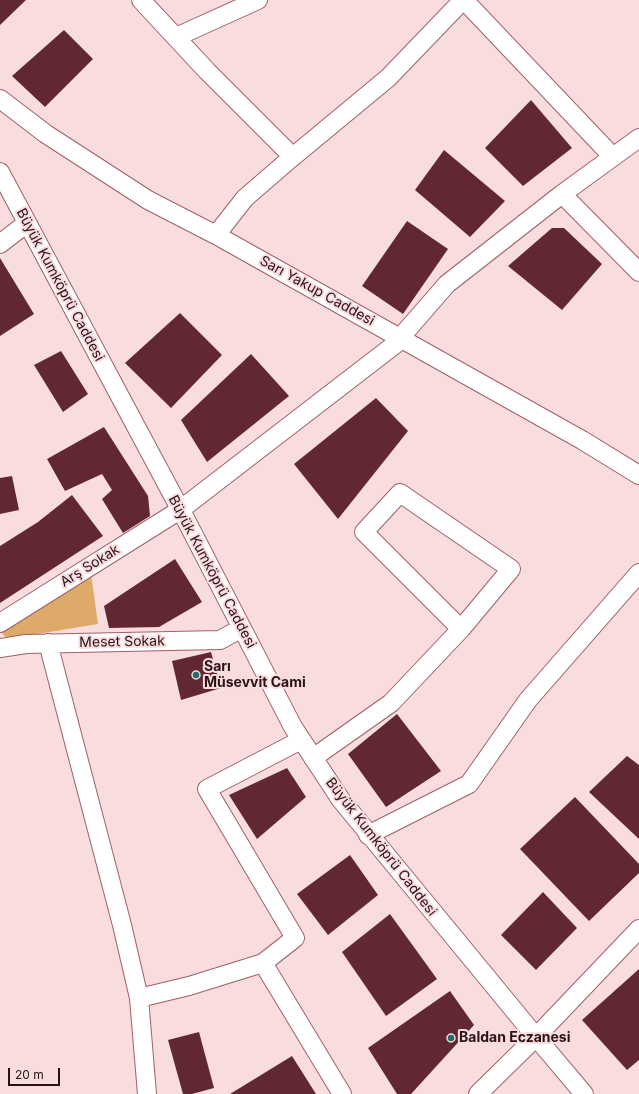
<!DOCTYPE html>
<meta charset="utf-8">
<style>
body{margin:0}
#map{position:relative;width:639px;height:1094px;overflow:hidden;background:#f9dcde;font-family:Inter,sans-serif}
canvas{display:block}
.scale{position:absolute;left:8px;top:1068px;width:52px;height:18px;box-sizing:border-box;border:2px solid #2b1216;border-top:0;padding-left:5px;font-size:12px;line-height:14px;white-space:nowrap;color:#2b1216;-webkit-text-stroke:3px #f9dcde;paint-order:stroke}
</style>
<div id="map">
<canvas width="639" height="1094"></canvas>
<div class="scale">20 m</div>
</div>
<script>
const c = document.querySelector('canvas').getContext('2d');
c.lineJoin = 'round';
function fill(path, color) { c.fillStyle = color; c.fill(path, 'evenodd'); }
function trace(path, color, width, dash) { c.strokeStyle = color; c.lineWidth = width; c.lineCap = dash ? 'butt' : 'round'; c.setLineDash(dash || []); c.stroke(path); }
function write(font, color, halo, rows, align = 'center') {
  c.font = font + ' Inter,sans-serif'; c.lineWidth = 4; c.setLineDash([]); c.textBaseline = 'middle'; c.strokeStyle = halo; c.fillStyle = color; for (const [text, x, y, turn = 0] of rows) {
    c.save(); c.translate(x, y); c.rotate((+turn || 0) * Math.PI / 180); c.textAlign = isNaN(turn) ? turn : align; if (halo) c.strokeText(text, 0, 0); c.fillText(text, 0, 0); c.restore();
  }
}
fill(new Path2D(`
 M91,574L98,624L7,639L2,633L6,627Z`), '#ddaa6a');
fill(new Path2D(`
 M0,0H26L0,25Z
 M64,30L93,59L45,107L12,76Z
 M531,100L572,148L523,186L485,148Z
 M444,150L505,201L470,237L415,190Z
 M407,221L448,249L403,314L362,286Z
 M552,228H564L602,264L562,310L508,266Z
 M0,258L34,314L0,336Z
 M180,313L222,355L171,408L125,363Z
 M61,351L88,394L63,412L34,365Z
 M251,354L289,396L207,462L181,420Z
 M376,398L408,431L338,519L294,464Z
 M104,427L148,496L150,516L123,533L102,499L112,490L102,474L65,491L47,459Z
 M12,476L19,510L0,514V478Z
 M72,495L103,536L0,603V546L38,522Z
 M175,559L202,602L159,627L109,628L104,606Z
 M211,652L221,688L181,700L172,661Z
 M397,714L441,771L386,807L348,754Z
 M627,756L639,765V839L589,792Z
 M287,768L306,797L257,839L229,795Z
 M575,797L639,864V873L589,921L520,849Z
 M350,855L378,895L328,935L297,894Z
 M543,892L577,928L536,970L501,935Z
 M390,914L437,979L386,1016L342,952Z
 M639,969V1060L627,1070L582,1020Z
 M450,991L474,1025L411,1094H397L368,1048Z
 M199,1032L214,1088L192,1094H183L168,1040Z
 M292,1056L316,1094H230Z`), '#622832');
const minor = new Path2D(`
 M141,0L207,71L293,157
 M464,0L613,157
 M176,37L258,0
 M0,99L46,134L148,200L216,235L582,440L639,475
 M0,172L186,520L293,727L341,800L536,1037L584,1094
 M562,194L639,272
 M216,235L245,198L289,160L388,78L463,0
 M0,244L27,223
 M400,338L447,284L562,194L639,138
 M0,623L180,510L402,339
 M48,643L122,925L139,998L147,1094
 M0,648L26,644L220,640L242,628
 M301,740L207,789L295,938L263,963L342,1094
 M313,758L391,703L461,629L511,569L400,493L364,532L461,629
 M368,835L469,784L528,700L639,573
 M139,998L189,986L263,963
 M478,1094L536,1037L639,929`);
trace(minor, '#9f6068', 20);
trace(minor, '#fff', 18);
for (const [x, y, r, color] of [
 [196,675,4,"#216d6a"],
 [451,1038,4,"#216d6a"]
]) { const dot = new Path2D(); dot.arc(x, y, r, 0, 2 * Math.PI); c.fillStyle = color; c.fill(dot); trace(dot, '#f9dcde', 1.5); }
write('14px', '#2b1216', '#f9dcde', [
 ["Büyük Kumköprü Caddesi",60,285,62],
 ["Sarı Yakup Caddesi",317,291,29],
 ["Arş Sokak",90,566,-32],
 ["Büyük Kumköprü Caddesi",212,572,62],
 ["Meset Sokak",122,642,-1],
 ["Büyük Kumköprü Caddesi",381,847,52]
]);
write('bold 14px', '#2b1216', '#f9dcde', [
 ["Sarı",204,667],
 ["Müsevvit Cami",204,683],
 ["Baldan Eczanesi",459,1038]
], 'left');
</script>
